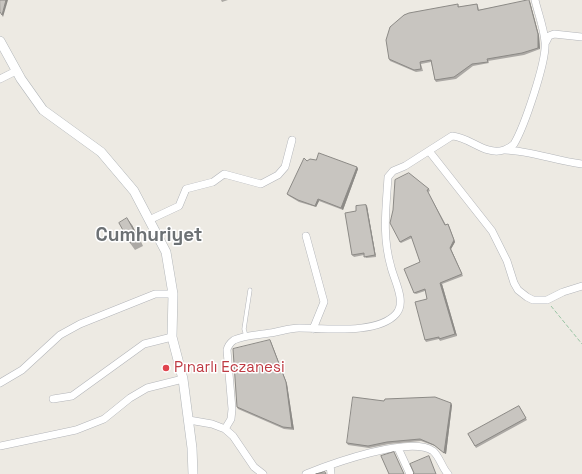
<!DOCTYPE html>
<meta charset="utf-8">
<style>
body{margin:0}
canvas{display:block;background:#edeae3}
</style>
<canvas width="582" height="474"></canvas>
<script>
const c = document.querySelector('canvas').getContext('2d');
c.lineJoin = 'round';
function trace(path, color, width, dash) { c.strokeStyle = color; c.lineWidth = width; c.lineCap = dash ? 'butt' : 'round'; c.setLineDash(dash || []); c.stroke(path); }
function fill(path, color) { c.fillStyle = color; c.fill(path, 'evenodd'); }
function write(font, color, halo, rows, align = 'center') {
  c.font = font + ' "Space Grotesk",sans-serif'; c.lineWidth = 3; c.setLineDash([]); c.textBaseline = 'middle'; c.strokeStyle = halo; c.fillStyle = color; for (const [text, x, y, turn = 0] of rows) {
    c.save(); c.translate(x, y); c.rotate((+turn || 0) * Math.PI / 180); c.textAlign = isNaN(turn) ? turn : align; if (halo) c.strokeText(text, 0, 0); c.fillText(text, 0, 0); c.restore();
  }
}
const lane = new Path2D(`
 M246,336L244,329L250,290`);
const street = new Path2D(`
 M546,42L549,36L554,34L582,37
 M0,79L16,71
 M505,150C532,151 556,161 582,164
 M429,151L492,231L507,261L514,283L518,290L527,297L533,300H547L563,292L582,286
 M149,220L179,206L186,189L213,182L224,174L261,184L278,175L285,167L292,140
 M306,236L324,302L313,329
 M0,383L22,370L60,335L80,324L155,294H173
 M53,399L72,396L144,344L172,337
 M189,420L212,424L225,429L233,436L254,467L263,474
 M225,429L231,419L232,409L227,350C228,345 230,343 234,340C244,335 258,335 270,333C279,332 289,328 299,328C325,328 377,335 396,314C407,302 394,280 391,267C382,236 386,209 388,177L393,171L405,166L452,136C470,137 485,156 504,150C507,149 512,146 514,144C524,127 547,61 545,42C544,28 538,13 535,0
 M0,446L76,430L104,419L130,398L147,388L183,379
 M398,448L410,474
 M330,465L331,474
 M306,474C331,464 410,435 433,451C440,457 442,468 448,474`);
const secondary = new Path2D(`
 M0,41L21,79L43,110L101,152L134,191L166,252L173,294L172,337L183,379L192,448L193,474`);
trace(lane, '#b3b5b9', 4.5);
trace(street, '#b3b5b9', 8);
trace(secondary, '#b2b6b9', 10);
trace(new Path2D(`
 M551,306L582,344`), '#9ac4a4', 1, [4, 2]);
trace(lane, '#fff', 3.5);
trace(street, '#fff', 7);
trace(secondary, '#fff', 9);
fill(new Path2D(`
 M221,0H228L222,2Z
 M530,2L539,36L540,49L524,55L488,61L489,63L473,66L456,79L436,82L435,80L431,62L421,64L423,71L416,72L390,61L389,59L458,4L459,7L477,4L478,6L479,10Z
 M307,161L357,167L358,169L343,210L319,201L316,207L299,202L289,196L287,194Z
 M429,189L430,191L428,192L446,225L448,224L449,226L455,242L451,249L463,276L442,284L457,336L440,341L439,339L426,342L425,340L427,299L425,291L416,294L414,293L420,262L412,238L401,243L400,242L393,210Z
 M366,205L367,206L376,257L366,258L364,255L354,257L352,255L356,211Z
 M132,225L143,246L135,250L130,243Z
 M270,340L271,342L287,384L294,430L284,429L238,409L237,407Z
 M384,401L452,405L446,454L435,446L421,441L389,444L369,448L348,445L347,443Z
 M519,406L527,420L476,448L468,434Z`), '#aca9a5');
fill(new Path2D(`
 M6,0H8L3,17L2,15Z
 M529,0L530,2L539,36L540,49L538,48Z
 M357,167L358,169L343,210L341,208Z
 M318,199L319,201L316,207L315,206Z
 M366,205L367,206L376,257L375,255Z
 M127,218L132,225L143,246L138,238Z
 M448,224L455,242L451,249L463,276L450,248Z
 M440,283L442,284L457,336L455,334Z
 M270,340L271,342L287,384L294,430L292,428Z
 M451,403L452,405L446,454L444,453Z`), '#8c8a86');
const building = new Path2D(`
 M0,0H6L2,15L0,12Z
 M529,0L538,34V48L522,53L487,59L488,62L472,64L454,77L435,80L431,60L420,62L421,69L414,70L389,59L386,40L390,27L404,15L409,13L458,4V7L477,4L478,10Z
 M319,153L357,167L341,208L318,199L315,206L298,200L287,194L304,158L307,161L310,159L316,160Z
 M409,173L429,189L427,190L445,225L448,224L454,240L450,248L462,274L440,283L455,334L439,339V337L425,340L415,302L427,299L425,289L414,293L404,269L420,262L411,236L400,242L390,223L393,210L395,180Z
 M366,205L375,255L364,257V253L352,255L345,213L356,211V206Z
 M127,218L138,238L130,243L119,223Z
 M270,340L286,382L292,428L283,427L237,407L233,349Z
 M353,397L384,401L385,399L435,397L451,403L444,453L434,445L420,439L387,442L368,446L347,443Z
 M519,406L526,418L475,446L468,434Z
 M394,452L404,474H389L381,456Z
 M429,456L436,474H413L414,473L410,464Z
 M325,472L326,474H316Z`);
fill(building, '#c8c5c0');
trace(building, '#8c8a86', 1);
for (const [x, y, r, color] of [
 [166,368,4,"#e0444e"]
]) { const dot = new Path2D(); dot.arc(x, y, r, 0, 2 * Math.PI); c.fillStyle = color; c.fill(dot); trace(dot, '#fff', 1.5); }
write('15px', '#be3a42', '#fff', [
 ["Pınarlı Eczanesi",174,368]
], 'left');
write('bold 19px', '#6c7174', '#fff', [
 ["Cumhuriyet",149,236]
]);
</script>
